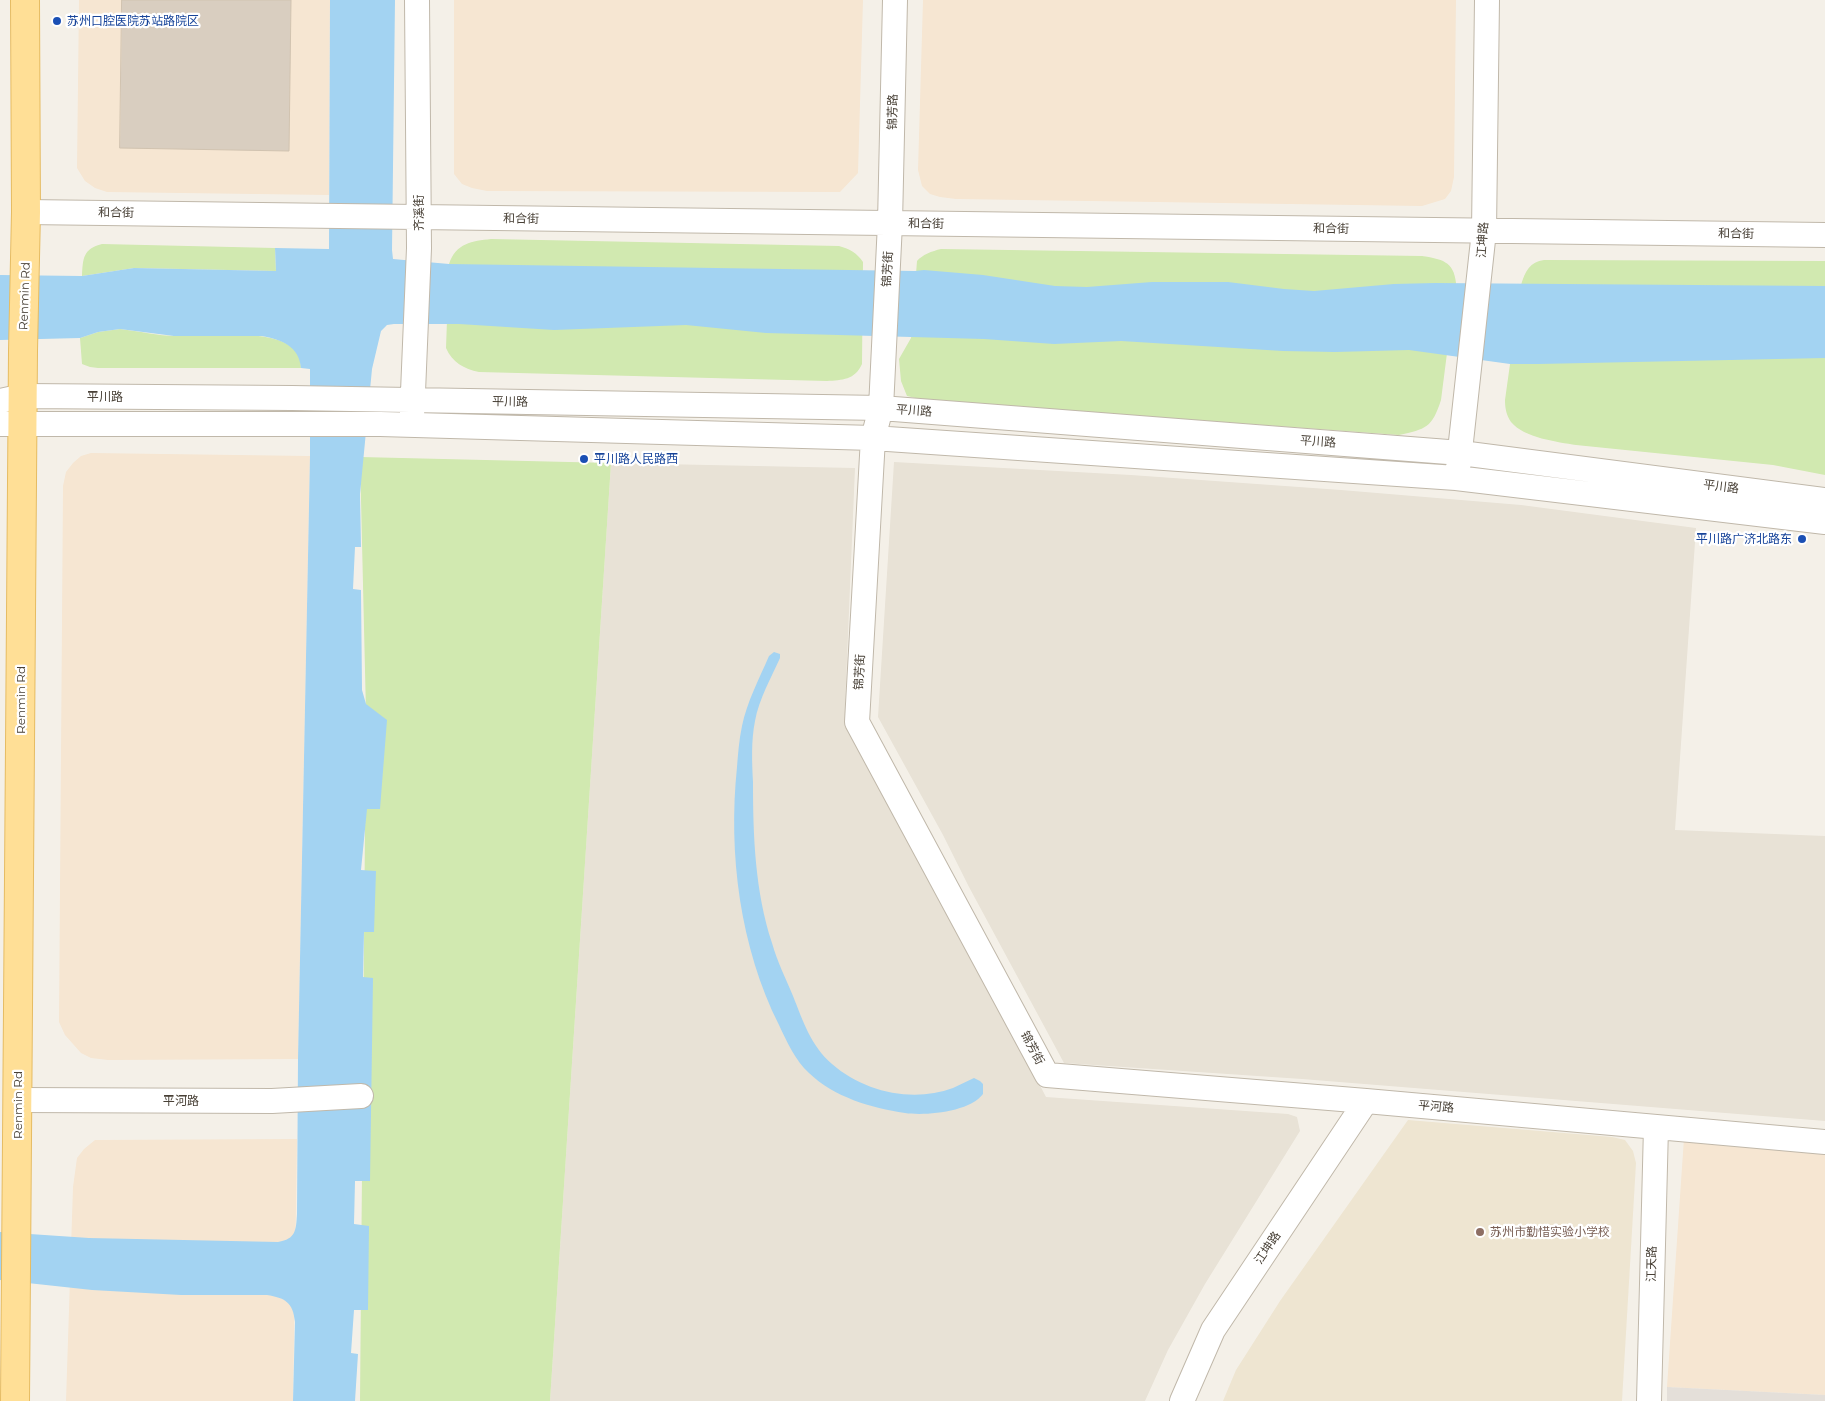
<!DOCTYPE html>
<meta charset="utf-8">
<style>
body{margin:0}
canvas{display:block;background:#f4f0e8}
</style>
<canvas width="1825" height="1401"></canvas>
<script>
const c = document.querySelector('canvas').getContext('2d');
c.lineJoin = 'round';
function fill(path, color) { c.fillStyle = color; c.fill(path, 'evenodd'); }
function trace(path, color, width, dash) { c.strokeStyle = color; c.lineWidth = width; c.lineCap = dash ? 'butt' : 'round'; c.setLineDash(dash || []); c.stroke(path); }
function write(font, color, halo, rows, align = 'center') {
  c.font = font + ' Montserrat,"Noto Sans SC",sans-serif'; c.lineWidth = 4.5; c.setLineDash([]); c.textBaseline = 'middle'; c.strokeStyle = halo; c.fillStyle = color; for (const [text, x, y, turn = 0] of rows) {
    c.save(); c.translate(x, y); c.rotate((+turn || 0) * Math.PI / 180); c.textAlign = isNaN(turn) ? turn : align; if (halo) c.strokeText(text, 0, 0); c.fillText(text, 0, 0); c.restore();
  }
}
fill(new Path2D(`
 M894,462L1131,475L1341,490L1521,505L1696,528L1675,830L1825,836V1121L1302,1079L1064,1063L969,887L943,835L878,717Z
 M611,463L855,468L845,706L1046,1097L1288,1114L1297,1117L1300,1131L1205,1284L1168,1350L1145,1401H550Z`), '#e8e2d6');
fill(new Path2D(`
 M79,0H330L329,195L107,192L95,188L85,181L77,168Z
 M454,0H863L858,173L840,192L487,191L472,188L462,184L454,174Z
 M923,0H1456L1454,177L1451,191L1445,199L1422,206L956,199L940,197L930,194L922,186L918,170Z
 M91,453L310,456L298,1059L108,1060L91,1058L81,1053L65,1035L59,1022L63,486L66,472L73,463L81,456Z
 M1684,1138L1825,1152V1395L1667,1387Z
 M297,1139L293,1401H66L73,1187L77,1158L84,1149L95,1140Z`), '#f6e6d2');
fill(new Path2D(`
 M1667,1387L1825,1395V1401H1667Z`), '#e4dfd9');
fill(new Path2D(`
 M1408,1120L1612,1137L1625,1140L1633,1151L1636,1163L1622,1401H1223L1236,1370L1280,1301Z`), '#eee5d1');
fill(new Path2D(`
 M491,239L839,246C850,249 857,253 863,262L862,364C855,380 842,380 827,381L479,372C464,369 452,362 446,348L449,264C456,243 472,241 491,239Z
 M102,244L275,248L276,271L134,268L82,276C83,258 83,249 102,244Z
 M941,249L1422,256C1441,259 1454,261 1456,283L1441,400C1432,428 1426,429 1399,435L924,400L907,396L901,381L899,359L911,338L917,261C922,255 932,251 941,249Z
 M1544,260L1825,261V475L1773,465L1576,445C1558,442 1524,438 1511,422C1506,415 1505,407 1505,400L1521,285C1525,271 1530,262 1544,260Z
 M120,329C139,331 157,336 177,336C206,337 270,328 293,348C299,353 301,361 301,368H98L90,367L82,364L80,338L98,332Z
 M360,457L611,463L550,1401H360L366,713Z`), '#d1e9b0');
fill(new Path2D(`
 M330,0H395L392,250L393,259L449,264L915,271L924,270L983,275L1055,286L1087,287L1152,282H1228L1284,289L1314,291L1394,284L1435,283L1825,286V358L1538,364H1510L1409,350L1335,352L1283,351L1121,341L1054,344L984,339L766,333L686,325L554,330L459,324H394L387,325L381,331L372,369L360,494L361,547H355L353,589L361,590L362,690L366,704L387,720L380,809H367L361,870L376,871L374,932H364L363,977L373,978L370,1181H355L354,1224L369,1226L368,1310H354L351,1353L358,1354L355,1401H293L295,1322C293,1302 285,1298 267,1295H181L92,1290L0,1280V1232L89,1238L278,1242C296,1239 296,1230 297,1214L298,1059L310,456V369L301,368C299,346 282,340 262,336H174L120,329L98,332L80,338L0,340V275L82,276L134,268L276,271L275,248L329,249Z
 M774,652L780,654V658C771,678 759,699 755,721C751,741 752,762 753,782C753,836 755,891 772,943C777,961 786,979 793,996C803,1021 811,1046 832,1064C864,1092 913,1103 953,1088C960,1085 967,1081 974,1078L980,1081L983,1084V1094C970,1112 925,1116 905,1113C871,1108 834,1097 809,1073C795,1060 787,1042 779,1025C740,947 728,854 737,767C738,754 739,740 742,726C747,702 759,679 769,656Z`), '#a3d3f2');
const building = new Path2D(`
 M122,0H291L289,151L120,148Z`);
fill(building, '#d9cec0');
trace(building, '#d1c3b0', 1);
const minor = new Path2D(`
 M895,0L890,223L881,408L873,438L857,722L1047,1075L1366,1101L1825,1142
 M26,212L1825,235
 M0,401L23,396L292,398L881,408L1461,453L1825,500
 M412,416L419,248L417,0
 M0,424H380L873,438L1456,478L1825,522
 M1458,469L1484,231L1487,0
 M18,1100L272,1101L361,1096
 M1182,1401L1213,1330L1366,1101
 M1649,1401L1656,1127`);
const major = new Path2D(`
 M15,1401L23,351L26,212L25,0`);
trace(minor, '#c0b8aa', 26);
trace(major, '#e6bc63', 30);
trace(minor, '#fff', 24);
trace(major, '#ffdf96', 28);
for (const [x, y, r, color] of [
 [57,21,5,"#1a4fb4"],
 [584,459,5,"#1a4fb4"],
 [1802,539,5,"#1a4fb4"],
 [1480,1232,5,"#8d6e63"]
]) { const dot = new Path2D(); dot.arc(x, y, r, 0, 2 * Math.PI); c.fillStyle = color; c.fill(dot); trace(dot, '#fff', 2); }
write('12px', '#164399', '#fff', [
 ["苏州口腔医院苏站路院区",67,21],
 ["平川路人民路西",594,459],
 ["平川路广济北路东",1792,539,"right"]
], 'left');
write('12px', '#484036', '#fff', [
 ["锦芳路",893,112,-89],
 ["和合街",116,213,1],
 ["齐溪街",419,213,-90],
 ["和合街",521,219,1],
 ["和合街",926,224,1],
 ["和合街",1331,229,1],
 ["和合街",1736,234,1],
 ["江坤路",1483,240,-86],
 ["锦芳街",888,269,-87],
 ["Renmin Rd",25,296,-88],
 ["平川路",105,397],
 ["平川路",510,402,1],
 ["平川路",914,411,4],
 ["平川路",1318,442,4],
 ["平川路",1721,487,7],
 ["锦芳街",860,672,-87],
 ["Renmin Rd",21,700,-90],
 ["锦芳街",1032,1048,62],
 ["平河路",181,1101],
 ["Renmin Rd",18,1105,-90],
 ["平河路",1436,1107,5],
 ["江坤路",1268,1248,-56],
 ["江天路",1652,1264,-89]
]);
write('12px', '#785e54', '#fff', [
 ["苏州市勤惜实验小学校",1490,1232]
], 'left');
</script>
